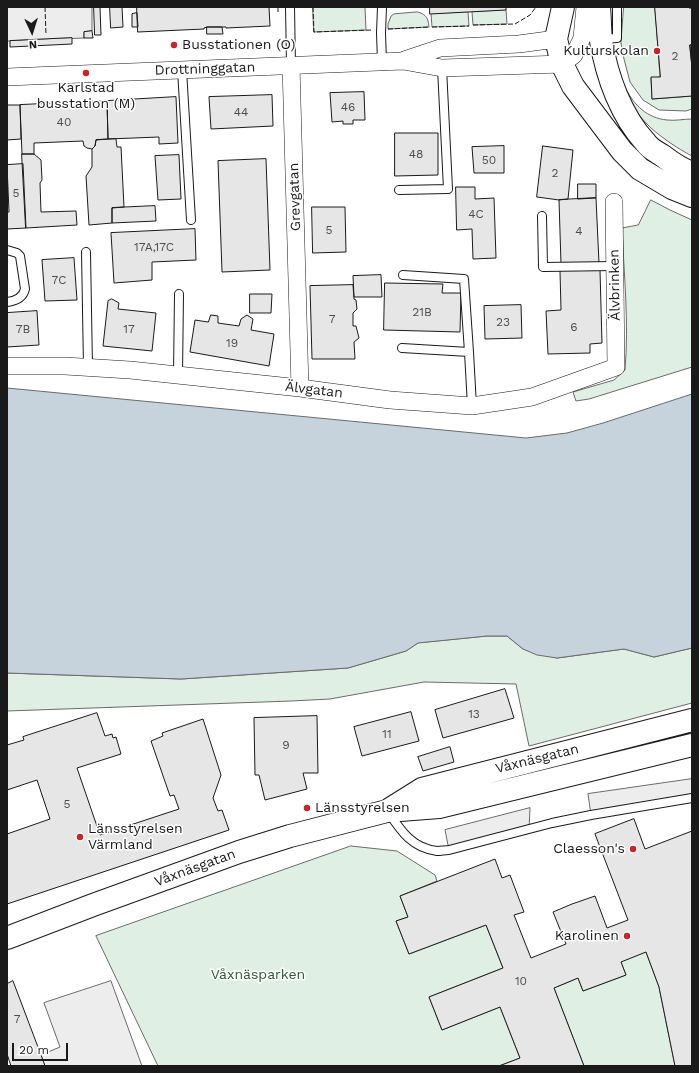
<!DOCTYPE html>
<meta charset="utf-8">
<style>
body{margin:0}
#map{position:relative;width:699px;height:1073px;overflow:hidden;background:#fff;font-family:"Work Sans",sans-serif}
canvas{display:block}
.frame{position:absolute;inset:0;border:8px solid #1a1a1a;pointer-events:none}
.north{position:absolute;left:12px;top:12px;width:40px;height:40px;-webkit-text-stroke:3px #fff;paint-order:stroke;rotate:176deg;font-size:11px;font-weight:700;line-height:16px;text-align:center;color:#1a1a1a}
.north::after{content:'';display:block;margin:auto;width:14px;height:18px;background:#1a1a1a;clip-path:polygon(50% 0,100% 100%,50% 72%,0 100%)}
.scale{position:absolute;left:12px;top:1043px;width:56px;height:18px;box-sizing:border-box;border:2px solid #1a1a1a;border-top:0;padding-left:5px;font-size:12px;line-height:14px;white-space:nowrap;color:#1a1a1a;-webkit-text-stroke:3px #fff;paint-order:stroke}
</style>
<div id="map">
<canvas width="699" height="1073"></canvas>
<div class="frame"></div>
<div class="north">N</div>
<div class="scale">20 m</div>
</div>
<script>
const c = document.querySelector('canvas').getContext('2d');
c.lineJoin = 'round';
function fill(path, color) { c.fillStyle = color; c.fill(path, 'evenodd'); }
function trace(path, color, width, dash) { c.strokeStyle = color; c.lineWidth = width; c.lineCap = dash ? 'butt' : 'round'; c.setLineDash(dash || []); c.stroke(path); }
function write(font, color, halo, rows, align = 'center') {
  c.font = font + ' "Work Sans",sans-serif'; c.lineWidth = 3; c.setLineDash([]); c.textBaseline = 'middle'; c.strokeStyle = halo; c.fillStyle = color; for (const [text, x, y, turn = 0] of rows) {
    c.save(); c.translate(x, y); c.rotate((+turn || 0) * Math.PI / 180); c.textAlign = isNaN(turn) ? turn : align; if (halo) c.strokeText(text, 0, 0); c.fillText(text, 0, 0); c.restore();
  }
}
const green = new Path2D(`
 M313,7H365L366,30L314,32Z
 M624,7H655L660,77L651,78L652,99L692,96V109L686,111L659,110L643,100L630,82L624,59L621,43Z
 M506,10L507,24L473,25L472,12Z
 M418,12C427,15 428,18 429,27L388,29V24L391,16L394,14Z
 M468,12L469,26L432,27L431,14Z
 M624,89H626C634,105 647,118 667,120C675,121 684,119 692,119V156C678,149 656,134 646,123C637,114 630,101 624,89Z
 M651,200L670,210L692,220V367L589,399L576,401L573,392L614,380L625,370C629,323 624,275 622,228L638,225Z
 M487,636H507L523,649L557,658L624,649L654,657L692,648V703L529,746L516,684L424,682L330,699L291,701L7,711V673L181,679L348,668L406,651L418,643Z
 M351,846L397,851L435,875L437,881L400,896L408,917L396,921L409,954L486,925L503,968L429,997L442,1030L500,1007L520,1058L499,1066H158L96,936Z
 M646,952L659,987L675,1066H584L554,988L578,978L583,991L626,975L621,962Z`);
fill(green, '#e0efe3');
trace(green, '#6a6a6a', 1);
const parking = new Path2D(`
 M7,7H92V31L84,32V38L7,41Z
 M692,779V798L591,815L588,794Z
 M530,808L529,830L449,850L445,830Z
 M111,981L142,1066H45L41,1055L60,1047L44,1003Z`);
fill(parking, '#ededed');
trace(parking, '#6a6a6a', 1);
const water = new Path2D(`
 M7,388L526,438L567,433L603,423L692,394V648L654,657L624,649L557,658L537,655L523,649L507,636H487L418,643L406,651L348,668L181,679L7,673Z`);
fill(water, '#c6d2dc');
trace(water, '#6a6a6a', 1);
const building = new Path2D(`
 M94,7H100L101,35H95Z
 M110,7H122L123,27L111,28Z
 M137,7H269L270,26L226,28V27H207L204,28V29L138,32Z
 M430,7H506V10L430,14Z
 M655,7H689V8H692V45H690L692,67V96L652,99L651,77H660Z
 M137,13L138,27H132V14Z
 M207,27H222L223,34H207Z
 M92,31L93,38H84V32Z
 M72,38V44L10,47V41Z
 M690,45H692V67Z
 M364,92L365,120H353V124H343V121L332,122L330,93Z
 M272,95L273,126L211,129L209,97Z
 M176,97L178,143L159,144V137L108,139L107,101Z
 M107,101L108,139L96,140L95,146L92,149L87,148L84,146L83,141L34,143V154H22L20,105Z
 M7,105H20L21,139L7,140Z
 M395,133H438V175L395,176Z
 M116,139L117,147H121L124,207L112,208V223L89,225L86,176L92,167V149L95,146L96,140Z
 M504,146V173H474L472,147Z
 M543,146L573,150L568,199L559,200L537,197Z
 M22,154H34L41,160L42,180L40,183L41,212L76,211L77,225L26,228Z
 M179,155L181,199L158,200L155,156Z
 M266,159L270,270L222,272L218,161Z
 M23,164L26,228L7,229V212H9L7,165Z
 M578,184H596V198L578,199Z
 M456,187H475V199L494,198L496,258L473,259L472,229L457,230Z
 M596,198L599,263L561,264L559,200Z
 M155,206L156,221L112,223V208Z
 M312,207H345L346,252L313,253Z
 M195,229L196,260L152,262V280L114,283L111,233Z
 M74,258L77,300L45,301L42,260Z
 M600,270L602,343L590,344V353L548,354L546,311L561,310L560,271Z
 M381,275L382,297H354L353,276Z
 M385,283L443,284L442,293H461L460,332L384,330Z
 M353,285L354,299L356,300L357,309L353,313V326H356L359,338L354,342L355,359H312L310,286Z
 M250,294H272L271,313H250Z
 M112,299L119,303L118,309L156,313L152,351L103,346L108,301Z
 M521,305L522,338L485,339L484,306Z
 M37,311L39,345L7,347V313Z
 M211,315L218,316V323L239,326L241,319L247,315L253,319L251,330L274,334L269,366L190,352L195,320L208,322Z
 M505,689L514,718L443,738L435,710Z
 M411,712L419,741L362,756L354,727Z
 M97,713L105,736L112,734L113,738L116,737L121,754L77,768L100,835L179,809L174,795L170,796L151,741L163,736L162,733L203,719L221,775L213,798L218,811L222,810L229,830L7,904V834L50,819L37,780L7,790V745L24,740L23,737Z
 M317,716L318,773H303L307,789L265,800L259,775H255L254,718Z
 M450,747L454,762L423,771L418,757Z
 M634,819L645,849L692,831V1066H675L659,987L646,952L621,962L626,975L583,991L578,978L554,988L584,1066H499L520,1058L500,1007L442,1030L429,997L503,968L486,925L409,954L396,921L408,917L400,896L495,859L502,878L510,875L524,912L514,915L531,958L566,944L553,912L572,904L595,896L607,928L628,920L595,834Z
 M13,981L41,1055L45,1066H11L7,1054V984Z`);
fill(building, '#e6e6e6');
trace(building, '#1a1a1a', 1);
const lane = new Path2D(`
 M290,7L291,65
 M382,7L381,33L382,62
 M602,39L617,38V7
 M182,70L191,220
 M399,190L448,189L442,68
 M542,216L543,267L615,266
 M7,250L17,253L20,256L25,289C23,298 16,301 7,302
 M86,252L88,367
 M403,275L464,279L469,352
 M402,348L469,352L472,406
 M178,375L179,294
 M389,813C401,831 412,848 437,851C441,851 445,850 449,850L552,823L591,815L692,798`);
const street = new Path2D(`
 M404,60L440,48L519,44L556,39
 M291,65L300,388
 M7,77L403,61L442,68L562,64L574,55L582,38L585,7
 M7,366H65L130,370L300,388L390,400L472,406L532,397L616,367L614,202`);
const secondary = new Path2D(`
 M563,7L556,39L562,64L573,86L622,151L640,169L672,188L692,196
 M599,7C600,18 600,30 601,41C607,77 621,116 646,143C650,149 657,152 663,156C672,163 681,169 692,173
 M390,809L422,789L692,720
 M7,938L93,905L239,852L290,836L387,811L439,807L692,745`);
trace(lane, '#1a1a1a', 10);
trace(street, '#1a1a1a', 18);
trace(secondary, '#1a1a1a', 24);
trace(lane, '#fff', 8);
trace(street, '#fff', 17);
trace(secondary, '#fff', 22);
trace(new Path2D(`
 M45,7L46,35
 M278,7V14
 M313,7L314,32L372,30
 M473,25L515,24L530,15L536,7
 M432,27L469,26
 M388,29L429,27`), '#1a1a1a', 1, [5, 2]);
for (const [x, y, r, color] of [
 [174,45,4,"#c62828"],
 [657,51,4,"#c62828"],
 [86,73,4,"#c62828"],
 [307,808,4,"#c62828"],
 [80,837,4,"#c62828"],
 [633,849,4,"#c62828"],
 [627,936,4,"#c62828"]
]) { const dot = new Path2D(); dot.arc(x, y, r, 0, 2 * Math.PI); c.fillStyle = color; c.fill(dot); trace(dot, '#fff', 1.5); }
write('12px', '#4d4d4d', null, [
 ["2",675,56],
 ["46",348,107],
 ["44",241,112],
 ["40",64,122],
 ["48",416,154],
 ["50",489,160],
 ["2",555,173],
 ["5",16,193],
 ["4C",476,214],
 ["5",329,230],
 ["4",579,231],
 ["17A,17C",154,247],
 ["7C",59,280],
 ["21B",422,312],
 ["7",332,319],
 ["23",503,322],
 ["6",574,327],
 ["7B",23,329],
 ["17",129,329],
 ["19",232,343],
 ["13",474,714],
 ["11",387,734],
 ["9",286,745],
 ["5",67,804],
 ["10",521,981],
 ["7",17,1019]
]);
write('14px', '#1a1a1a', '#fff', [
 ["Busstationen (O)",182,45],
 ["Kulturskolan",649,51,"right"],
 ["Karlstad",86,88,"center"],
 ["busstation (M)",86,104,"center"],
 ["Länsstyrelsen",315,808],
 ["Länsstyrelsen",88,829],
 ["Värmland",88,845],
 ["Claesson's",625,849,"right"],
 ["Karolinen",619,936,"right"]
], 'left');
write('14px', '#1a1a1a', '#fff', [
 ["Drottninggatan",205,69,-2],
 ["Grevgatan",295,197,-92],
 ["Älvbrinken",615,285,-91],
 ["Älvgatan",314,390,7],
 ["Våxnäsgatan",537,759,-14],
 ["Våxnäsgatan",195,868,-20]
]);
write('14px', '#2b5a34', '#fff', [
 ["Våxnäsparken",258,975]
]);
</script>
